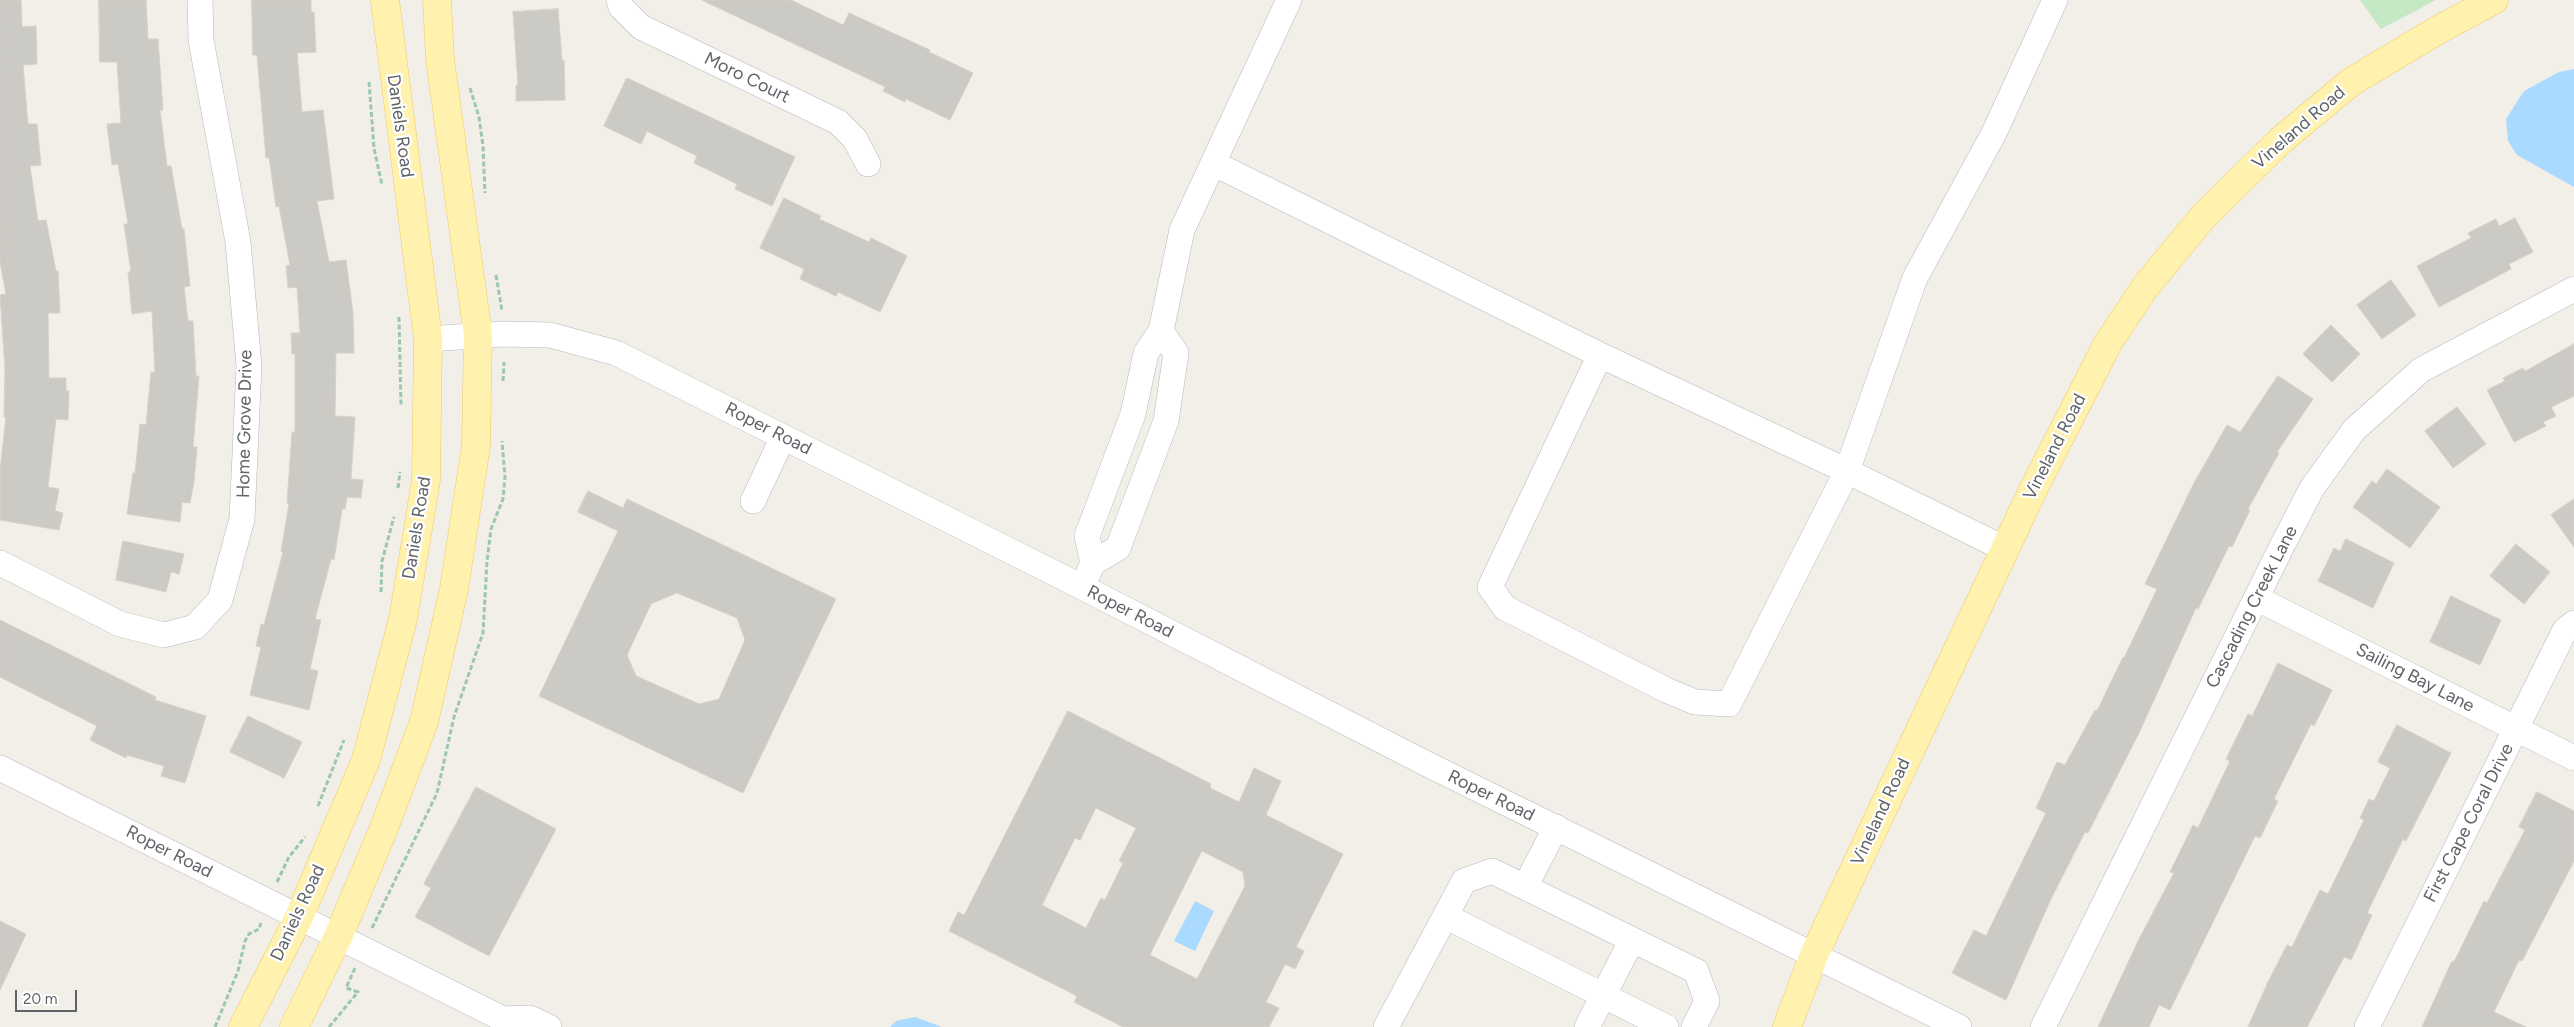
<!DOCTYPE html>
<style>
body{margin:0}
#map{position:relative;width:2574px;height:1027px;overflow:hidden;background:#f1efe8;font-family:Figtree,sans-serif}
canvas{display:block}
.scale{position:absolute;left:15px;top:990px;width:62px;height:22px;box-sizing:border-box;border:2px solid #5f6368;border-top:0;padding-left:6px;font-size:15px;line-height:18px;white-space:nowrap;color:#5f6368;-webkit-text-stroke:4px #fff;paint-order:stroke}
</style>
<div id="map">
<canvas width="2574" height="1027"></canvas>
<div class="scale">20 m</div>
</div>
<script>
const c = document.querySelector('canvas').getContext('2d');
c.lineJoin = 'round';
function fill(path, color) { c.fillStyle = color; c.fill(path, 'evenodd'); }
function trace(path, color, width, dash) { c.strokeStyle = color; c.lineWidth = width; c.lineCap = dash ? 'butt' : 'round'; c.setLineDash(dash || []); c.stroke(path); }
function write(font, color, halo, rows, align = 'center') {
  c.font = font + ' Figtree,sans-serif'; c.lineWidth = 4.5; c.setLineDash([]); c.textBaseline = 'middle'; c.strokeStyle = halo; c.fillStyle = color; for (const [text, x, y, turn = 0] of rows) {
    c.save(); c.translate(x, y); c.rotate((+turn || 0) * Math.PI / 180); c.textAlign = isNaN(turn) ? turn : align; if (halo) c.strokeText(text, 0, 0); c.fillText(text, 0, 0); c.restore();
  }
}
fill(new Path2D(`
 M2360,0H2436L2381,29Z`), '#c5e8c5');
fill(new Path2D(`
 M2574,69V187L2517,155L2508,141L2506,119L2524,91L2559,72Z
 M1195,901L1214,911L1195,951L1174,941Z
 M915,1017L942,1027H890L896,1021Z`), '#aadaff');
const building = new Path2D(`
 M0,0H21L22,27L36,26L37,64L23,65L28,124H37L41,165L30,166L38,221L46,220L56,271H58L60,313H48L49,378H66V391H69L68,420L56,419L48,487L59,489L55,511L63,513L59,530L0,520V470L6,417H4L5,368L0,295L6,294L0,262Z
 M99,0H146L148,39H158L163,110H160L167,166H171L182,229H184L190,286L184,287L188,321H193L196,376H199L193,447H197L194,482L190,503L182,502L180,522L127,514L133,473H135L140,424L146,425L151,372H155L152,311L132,314L128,272H131L124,224H128L118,164L112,165L107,124L121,123L117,62H100Z
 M252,0H311V12H314L316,52L297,53L302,112L323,110L334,199L317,201L329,262L346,260L353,313L354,353H336L335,416L355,417L351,479L363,480L361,498L347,497L345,509H342L334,560L331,559L315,619L321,620L310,669L318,671L309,710L250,695L261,647L256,646L261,624L264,625L283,552L281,551L289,504L287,503L292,432H295V354H292L291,333H300L297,287L288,288L286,266L290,265L279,206L276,207L269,157L266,158L257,55H253Z
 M702,0H791L843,25L849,13L930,50L929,52L973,73L950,120L906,99L905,102L883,91L885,87Z
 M558,9L562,60H564L565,100L516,101V85H518L513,12Z
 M627,78L795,157L772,206L735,189L737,184L694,163L697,156L647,131L641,144L604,126Z
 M784,198L821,216L819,219L869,242L871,238L907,256L880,312L838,292L836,296L800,279L804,269L760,248Z
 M2515,218L2533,252L2509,264L2511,269L2439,307L2417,266L2471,238L2468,233L2496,219L2499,226Z
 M2391,280L2416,315L2382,339L2357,305Z
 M2331,325L2360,354L2332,382L2303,354Z
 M2574,344V396L2551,407L2556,416L2543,422L2546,426L2514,442L2487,390L2505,381L2503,378L2523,368L2525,371Z
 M2278,376L2313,399L2277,452L2279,453L2248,509L2250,510L2232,547L2229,546L2198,609L2196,608L2139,733L2088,833L2085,832L2050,901L2006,1000L1952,973L1974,930L1986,936L2046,813L2036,808L2057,762L2065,765L2095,710L2097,711L2123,657L2124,658L2157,589L2145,584L2194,483L2227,425L2240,432Z
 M2457,407L2486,444L2453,468L2425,431Z
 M2387,469L2440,507L2410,548L2353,507L2372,481L2376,484Z
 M588,491L623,508L627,499L836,599L743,793L539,696L618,531L578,512ZM677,593L737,618L745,640L719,699L699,704L636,676L627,655L651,604Z
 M2574,499V547L2551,515Z
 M2346,539L2394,563L2373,608L2318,581L2334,548L2340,551Z
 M123,541L184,554L179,574L171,572L166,592L116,580Z
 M2516,544L2550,572L2524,604L2490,576Z
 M2451,596L2501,620L2480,665L2430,642Z
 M0,620L156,697L155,700L206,716L185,783L161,776L164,766L127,755L126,758L90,740L97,726L0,677Z
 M2278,663L2332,690L2314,726L2311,724L2274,799L2278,801L2260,838L2255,836L2170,1010L2159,1005L2149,1027H2098L2139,939L2174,873L2170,872L2193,825L2198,828L2230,761L2226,759L2248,714L2252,716Z
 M1068,711L1211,784L1210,788L1239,802L1254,768L1281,781L1266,815L1343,854L1296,947L1304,951L1295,969L1285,964L1266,1002L1279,1008L1269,1027H1123L1074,1002L1077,996L949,931L958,912L964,915ZM1096,808L1136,828L1119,861L1123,863L1105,900L1101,898L1086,928L1042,905L1075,838L1080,840ZM1202,851L1243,872L1245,886L1197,979L1150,955Z
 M248,716L302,742L284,778L230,752Z
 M2397,725L2451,753L2406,841L2403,839L2367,913L2372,915L2351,960L2344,957L2307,1027H2248L2268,982L2287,945L2292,947L2320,890L2328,894L2364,820L2360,818L2369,799L2374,801L2390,768L2378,762Z
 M476,787L556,829L489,956L415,917L431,888L424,884Z
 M2537,792L2574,811V861L2522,961L2519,960L2494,1012L2526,1027H2422L2452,961L2454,962L2484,901L2487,903L2525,830L2519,827Z
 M0,921L26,934L0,990Z`);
fill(building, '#cccac5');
trace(building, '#d6d1c6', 1);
const minor = new Path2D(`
 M619,0L621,7L641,27L838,122L855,139L868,164
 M1213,163L1600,355L1847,471L2005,549
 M428,339L503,334L550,335L616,353L1082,587L1429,765L1959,1027
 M1600,355L1490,587L1505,608L1666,690L1695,702L1729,704L1847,471L1915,278L1994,133L2055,0
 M753,501L783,437
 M0,563L120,624L164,635L195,627L220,600L242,519L249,366L238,242L201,40L200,0
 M1093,563L1087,536L1133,414L1146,353L1161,331L1182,230L1289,0
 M1087,576L1093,563L1118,548L1166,421L1176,353L1161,331
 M2256,598L2574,758
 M0,768L503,1019L508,1027
 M1525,887L1556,827
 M1445,916L1666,1027
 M503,1019L530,1018L549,1027
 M1386,1027L1464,881L1492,871L1696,971L1707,1001L1694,1027
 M1587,1027L1632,940
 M2043,1027L2282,546L2312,488L2354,430L2421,370L2574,289
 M2367,1027L2565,630L2574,623`);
const major = new Path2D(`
 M243,1027L299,917L366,760L403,619L426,480L428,339L385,0
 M294,1027L338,937L382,833L424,722L454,589L476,446L478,335L440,59L437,0
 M1787,1027L1814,955L2032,492L2108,343L2146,286L2203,217L2280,141L2351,82L2438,30L2494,0`);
trace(minor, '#b5b8bc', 26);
trace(major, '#f2c960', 29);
trace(new Path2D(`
 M369,82L374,148L382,185
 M470,88L479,117L483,146L485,193
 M496,275L502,311
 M399,317L401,406
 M503,381L504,362
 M398,488L400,472
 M381,592L382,561L394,517
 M318,806L344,740
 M277,882L289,857L305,837
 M372,928L437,793L454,717L483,633L487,561L491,529L503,499L505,477L502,441
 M215,1027L238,971L245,941L249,934L259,929L261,923
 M329,1027L358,992L346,988L355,968`), '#9cc7a9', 3, [5, 2.5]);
trace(minor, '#fff', 25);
trace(major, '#fff2af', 28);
write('18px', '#5f6368', '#fff', [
 ["Moro Court",747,78,26],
 ["Daniels Road",400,126,82],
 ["Vineland Road",2299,128,-41],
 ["Home Grove Drive",245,424,-89],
 ["Roper Road",768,429,27],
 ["Vineland Road",2055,447,-63],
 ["Daniels Road",417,528,-81],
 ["Cascading Creek Lane",2252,607,-63],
 ["Roper Road",1130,612,27],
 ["Sailing Bay Lane",2415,678,27],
 ["Roper Road",1491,796,26],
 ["Vineland Road",1881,812,-65],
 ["First Cape Coral Drive",2469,823,-63],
 ["Roper Road",169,852,27],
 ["Daniels Road",298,913,-65]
]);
</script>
